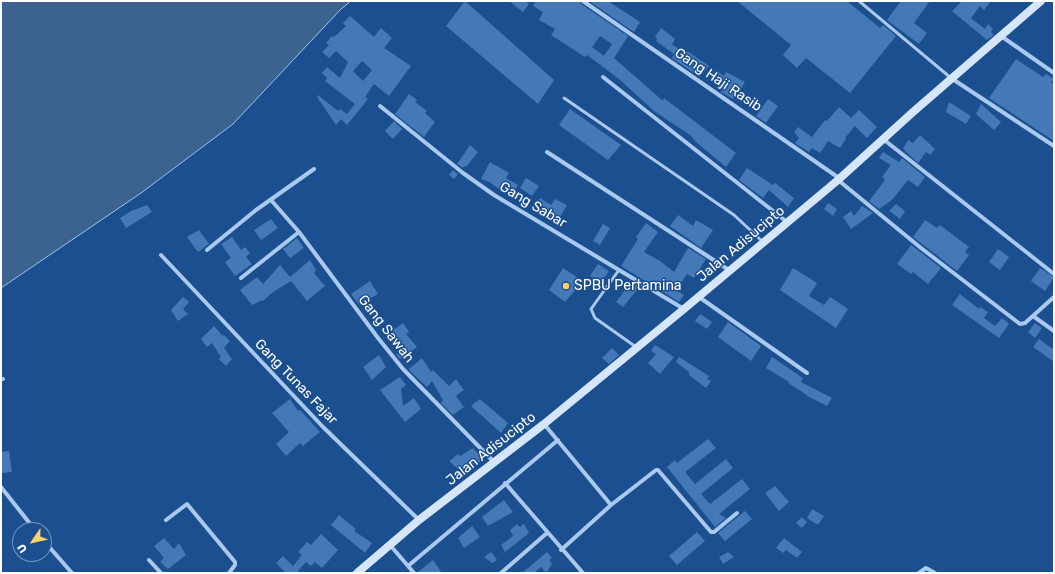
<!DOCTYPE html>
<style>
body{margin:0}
#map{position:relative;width:1055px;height:574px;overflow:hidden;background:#1b4f8f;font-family:Rubik,sans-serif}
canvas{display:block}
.frame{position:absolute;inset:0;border:2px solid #fff;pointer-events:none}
.north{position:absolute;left:12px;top:522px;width:40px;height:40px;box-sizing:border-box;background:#1b4f8f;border:1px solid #7695bc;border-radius:50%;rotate:236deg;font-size:11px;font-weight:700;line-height:16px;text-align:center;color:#fff}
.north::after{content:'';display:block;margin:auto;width:14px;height:18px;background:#ffd166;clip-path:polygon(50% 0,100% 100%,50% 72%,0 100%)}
</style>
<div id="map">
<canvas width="1055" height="574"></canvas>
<div class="frame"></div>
<div class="north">U</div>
</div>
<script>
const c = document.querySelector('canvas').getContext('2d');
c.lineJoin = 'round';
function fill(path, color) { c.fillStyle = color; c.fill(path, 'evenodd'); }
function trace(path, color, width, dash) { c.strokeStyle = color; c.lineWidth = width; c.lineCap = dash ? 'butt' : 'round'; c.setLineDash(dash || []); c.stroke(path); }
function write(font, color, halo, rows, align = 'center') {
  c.font = font + ' Rubik,sans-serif'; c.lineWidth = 3; c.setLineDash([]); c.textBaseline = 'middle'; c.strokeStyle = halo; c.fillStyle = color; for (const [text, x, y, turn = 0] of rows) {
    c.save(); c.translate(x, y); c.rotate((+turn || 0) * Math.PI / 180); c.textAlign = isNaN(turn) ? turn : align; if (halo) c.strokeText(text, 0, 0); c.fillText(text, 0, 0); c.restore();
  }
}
const water = new Path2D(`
 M1,1H351L341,9L233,124L141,193L1,288Z`);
fill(water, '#3c6290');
trace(water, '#9cc4f0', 1);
fill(new Path2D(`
 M465,1L554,80L538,104L446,26Z
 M509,1H525L529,4L523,12Z
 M536,1H580L581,4L628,36L614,58L663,101L664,98L736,153L726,167L696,142L690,135L654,111L619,79L587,55L585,57L551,35L555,29L539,20L543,12L533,6ZM600,36L612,44L604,56L592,47Z
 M589,1H608L640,22L634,32Z
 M737,1H847L880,28L883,25L896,36L850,93L806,58L797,68L783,55L791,45Z
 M901,1H930L914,23L927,33L919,44L887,20Z
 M962,1H991L984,10L980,6L971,18L985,29L988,24L993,29L991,32L994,35L987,40L952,11Z
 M350,16L374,37L381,28L392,38L384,48L411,66L389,96L374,84L365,97L368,99L347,125L341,119L336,125L317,97L318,95L338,111L340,109L347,114L355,104L325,81L327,78L322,73L327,67L340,78L348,62L336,51L329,58L322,52L329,45L326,43L332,36L334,37L346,26L343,23ZM362,61L372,70L363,81L353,71Z
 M661,28L675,39L672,45L686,52L687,51L709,66L700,77L672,58L674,54L656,41L657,39L655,37Z
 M1016,59L1043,77L1046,74L1054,79L1051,82L1054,84V141L989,98Z
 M716,70L724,76L726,72L745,82L739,93L737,91L733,99L721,92L725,85L712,76Z
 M409,94L417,100L415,102L427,111L425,113L435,122L424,137L395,114Z
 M768,99L778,106L766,123L756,116Z
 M949,102L971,116L966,124L946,112Z
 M981,104L1001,122L994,130L976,114Z
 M839,107L851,118L859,110L877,127L867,138L855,126L845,138L846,139L840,148L828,141L820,153L812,148L809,152L795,143L799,138L794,132L798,127L812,137L825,120L827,121Z
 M570,109L621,145L608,160L559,125Z
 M394,121L402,129L393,139L385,131Z
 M920,135L935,149L930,155L926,152L918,163L903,149L908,140L913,143Z
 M470,145L478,152L466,167L464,166L463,168L457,164Z
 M883,152L899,162L902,158L925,177L918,187L908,180L892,200L879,209L869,201L885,180L882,177L891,165L879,158Z
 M490,162L509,173L506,178L518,185L511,197L489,182L481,179Z
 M747,168L773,185L775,183L794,198L788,207L769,190L763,198L739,180Z
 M453,170L458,174L454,179L449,175Z
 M526,178L539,186L532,196L520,188Z
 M540,198L551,205L555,199L567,205L556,224L533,211Z
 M828,203L837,209L833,216L824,209Z
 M896,204L905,211L900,219L889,211Z
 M147,205L152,212L126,228L120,218L131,211Z
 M862,206L873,213L851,229L843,217L851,211L854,216Z
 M678,215L693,226L696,220L713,230L701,248L670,226Z
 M271,219L278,228L261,240L254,230Z
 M925,220L937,228L940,225L969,247L965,252L969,255L957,271L913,237Z
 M646,223L658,232L644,252L660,261L674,272L688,248L706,259L694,278L687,274L676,290L684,295L679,302L621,266L638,239L636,237Z
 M603,224L610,228L600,245L593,241Z
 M199,230L209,244L198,252L187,237Z
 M232,237L241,250L245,247L250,253L246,257L252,264L235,276L225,262L231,258L221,244Z
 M297,238L304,248L290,258L283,249Z
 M911,245L941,268L928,284L913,272L911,274L897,264Z
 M998,249L1009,257L1000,270L989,262Z
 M310,260L316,270L314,273L325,286L307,301L291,281L273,292L263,301L262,300L252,305L240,290L257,277L263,284L280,265L290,277Z
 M598,264L609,271L601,282L590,276Z
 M563,268L583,281L565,302L549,290Z
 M793,268L817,283L809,296L824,305L830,297L848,309L836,328L780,290Z
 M1040,268L1054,277L1045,291L1031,281Z
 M370,281L378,294L359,305L351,294Z
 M631,282L640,286L623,307L616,302Z
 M960,294L979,309L980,307L988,312L984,318L995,326L1002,318L1009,324L999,338L952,305Z
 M183,297L189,302L183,309L188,314L178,321L171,310Z
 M700,314L712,322L707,329L695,321Z
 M728,322L761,346L751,361L718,337Z
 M403,323L409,332L406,334L417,347L400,359L396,355L404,347L392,331Z
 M1035,323L1042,328L1035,338L1028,332Z
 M214,326L223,336L224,335L230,341L224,348L232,359L226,366L219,359L221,357L212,343L207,347L201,339Z
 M1039,339L1054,350V362L1033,347Z
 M655,345L674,357L660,374L648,363L656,354L651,351Z
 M612,348L619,355L609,364L602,358Z
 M379,355L386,367L372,380L363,367Z
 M679,357L709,376L707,379L711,381L706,388L689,375V372L676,362Z
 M772,357L803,378L801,382L832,398L827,406L807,396V395L788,383L789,382L766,368Z
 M422,358L431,372L433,370L449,386L456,379L464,390L456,396L464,407L453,415L441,403L443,400L432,381L427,387L410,371L409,369Z
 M400,377L406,385L401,389L403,406L414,398L421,409L405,422L380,390Z
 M290,399L298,411L300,410L320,432L303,446L300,443L286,456L276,444L289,432L272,413Z
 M480,399L508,423L501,433L471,406Z
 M708,439L716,448L685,472L695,484L726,459L733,468L701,494L710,504L742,479L750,489L719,514L726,518L715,527L667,467L675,460L677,463Z
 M473,448L484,460L460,471L449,461L458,454L460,456Z
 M9,451L12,472L1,473V452Z
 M775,486L789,502L779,511L765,493Z
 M504,500L513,512L488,526L482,517Z
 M812,509L824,516L818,525L807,518Z
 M745,511L752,519L725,541L718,533Z
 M339,515L356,529L354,531L372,543L365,553L331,525Z
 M802,517L807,522L802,528L796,523Z
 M517,524L520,527L524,524L529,533L505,552L501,545L513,536L510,530Z
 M472,526L480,537L464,548L458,538Z
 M697,532L705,541L677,565L669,556Z
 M321,534L338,550L322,568L315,562L311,566L306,562L298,571L300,573H286L276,563L283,556L293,566L302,555L298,552L307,542L311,545Z
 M164,538L174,549L179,543L186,555L168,569L160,562L164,558L154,546Z
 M784,538L802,552L797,558L786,550L783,553L776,548Z
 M491,552L497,560L492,563L484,557Z
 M547,552L552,558L549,560L552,564L546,573L541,567L534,573H522Z
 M728,552L734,557L723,564L719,557Z
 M433,560L442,573H417Z`), '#4478b7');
trace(new Path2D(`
 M859,1L951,78
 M564,98L734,215L763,242
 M619,270L591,309L595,318L636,347`), '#a9c9ee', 3);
trace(new Path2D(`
 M583,1L839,178
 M1001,36L1054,73
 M603,77L787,222
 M951,78L1054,146
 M380,106L463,173L494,195L684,309
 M883,139L1054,274
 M547,152L729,270
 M838,180L921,248L1020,324L1025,323L1054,297
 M271,200L299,232L378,338L403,369L494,462
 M207,250L256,210L314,169
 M161,255L323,427L419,520
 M241,278L299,232
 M699,297L807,373
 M1033,316L1054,331
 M1,379H3
 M544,424L611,505
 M505,483L583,573
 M1,487L35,530
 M166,520L187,504L235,562V565L229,573
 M44,541L72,573
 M390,545L414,573
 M561,550L611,505L656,470H658L711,532H714L737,513
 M149,560L161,573
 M408,566L558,440
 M501,573L547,533
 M919,573L926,568L935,573`), '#a9c9ee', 4);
trace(new Path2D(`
 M357,573L419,520L544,424L684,309L838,180L913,112L1041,1`), '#d6e6fa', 8);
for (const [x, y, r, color] of [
 [566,286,4,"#ffd166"]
]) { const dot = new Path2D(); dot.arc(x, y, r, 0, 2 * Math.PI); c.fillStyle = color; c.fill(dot); trace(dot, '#1b4f8f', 1.5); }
write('14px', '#fff', '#1b4f8f', [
 ["Gang Haji Rasib",718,80,34],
 ["Gang Sabar",533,205,31],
 ["Jalan Adisucipto",741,244,-40],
 ["Gang Sawah",386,329,52],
 ["Gang Tunas Fajar",296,382,46],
 ["Jalan Adisucipto",491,449,-38]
]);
write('14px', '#fff', '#1b4f8f', [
 ["SPBU Pertamina",574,286]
], 'left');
</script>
